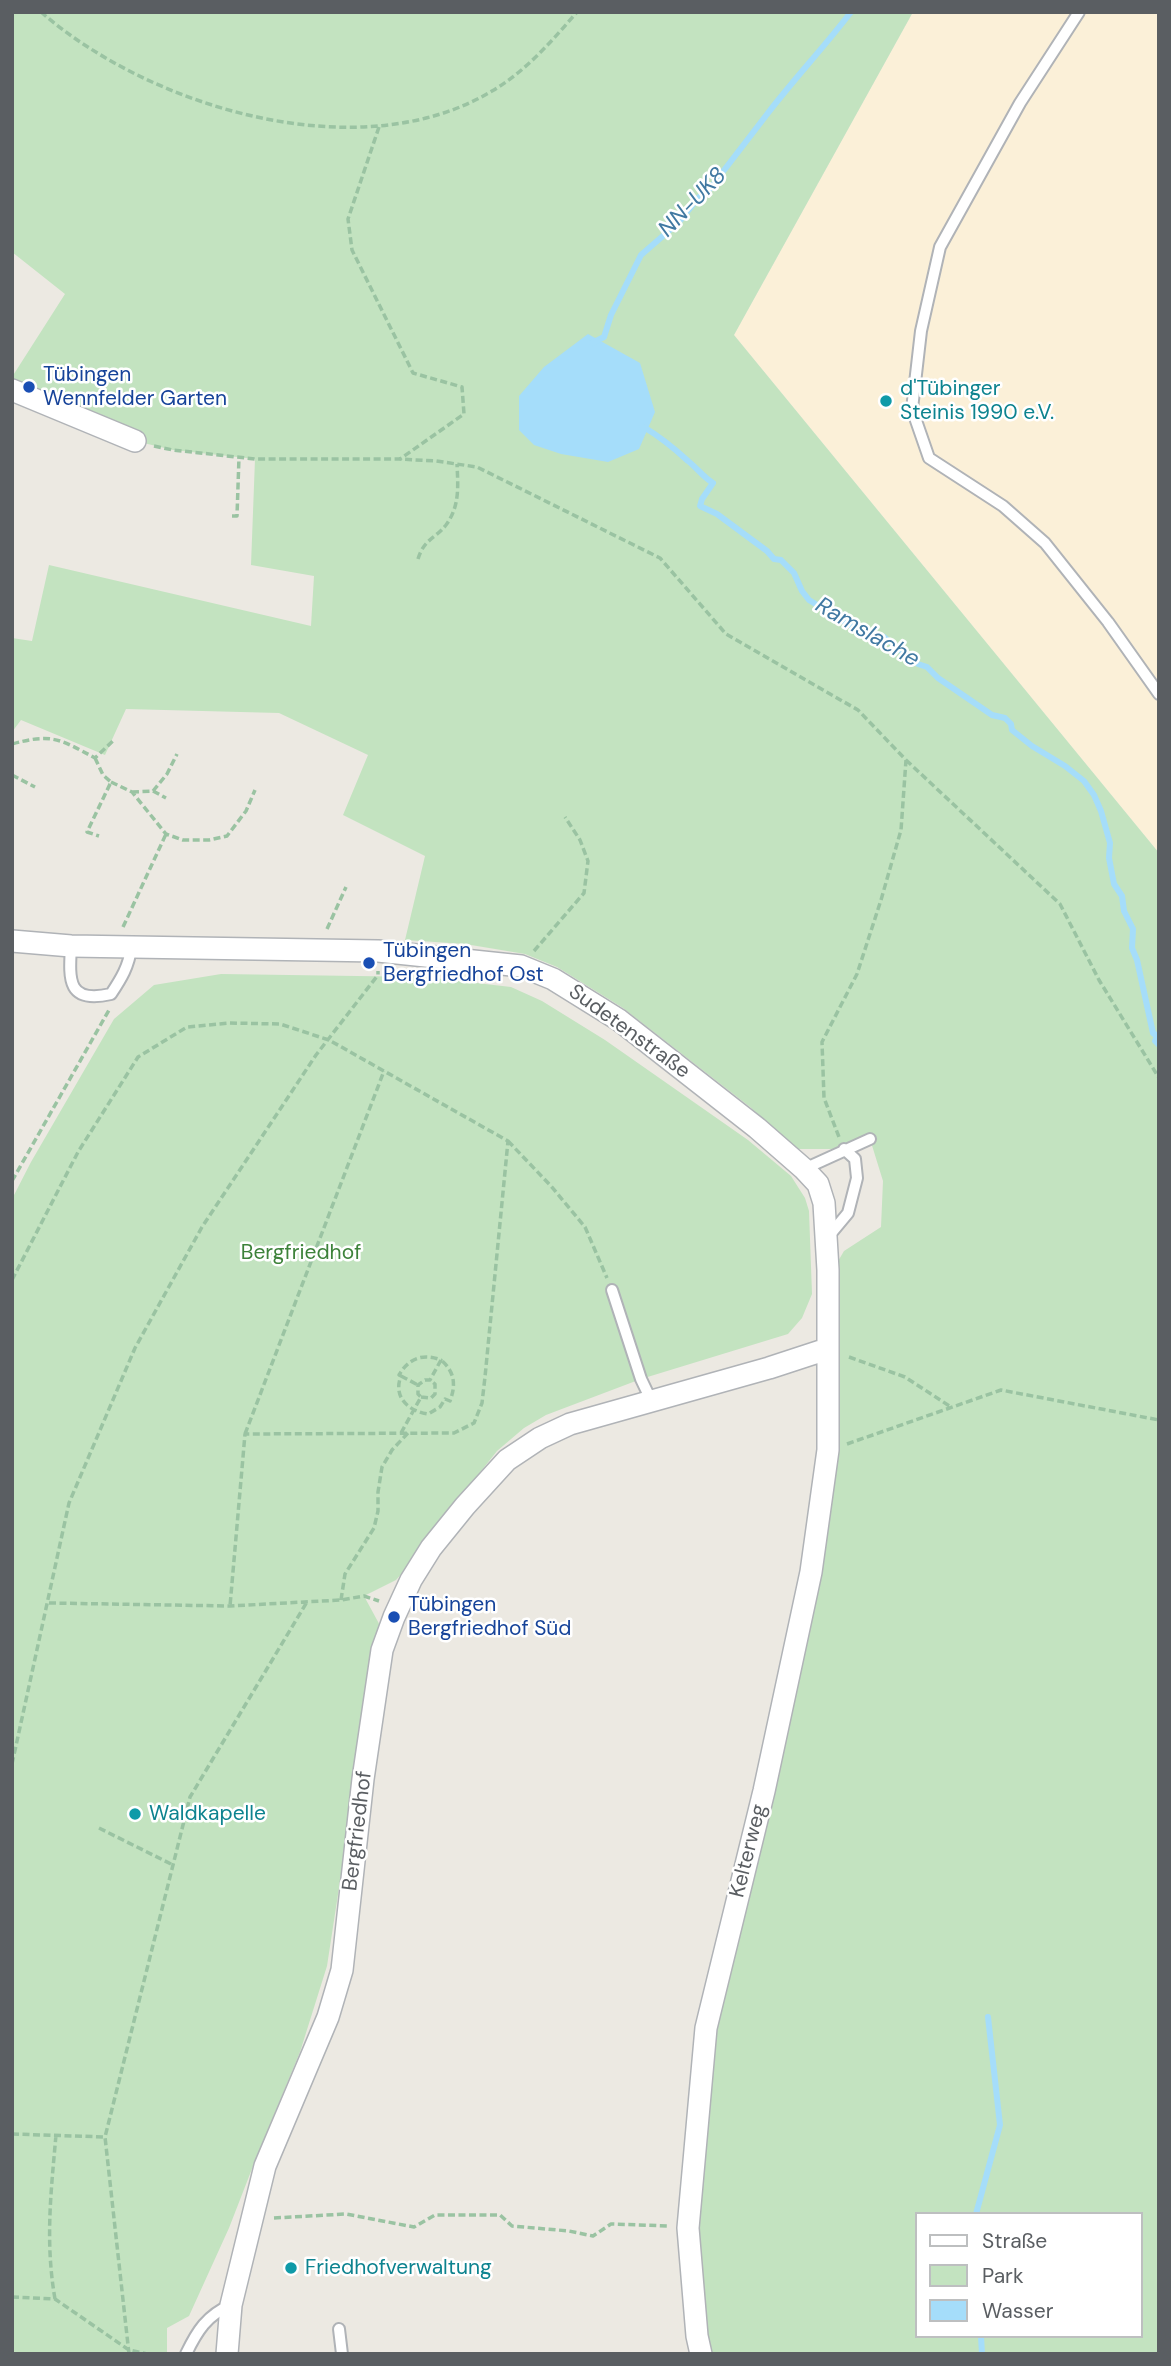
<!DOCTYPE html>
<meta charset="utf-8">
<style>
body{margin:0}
#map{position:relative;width:1171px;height:2366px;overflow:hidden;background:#ece9e2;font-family:"DM Sans",sans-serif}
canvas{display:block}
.frame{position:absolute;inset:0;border:14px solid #5a5e62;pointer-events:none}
.legend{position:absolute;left:915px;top:2212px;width:228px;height:126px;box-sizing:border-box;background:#fff;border:2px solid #bdbfc0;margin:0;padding:9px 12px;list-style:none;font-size:21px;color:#5a5e62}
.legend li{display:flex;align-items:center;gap:14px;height:35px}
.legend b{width:35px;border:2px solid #bdbfc0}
</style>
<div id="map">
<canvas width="1171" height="2366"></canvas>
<div class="frame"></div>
<ul class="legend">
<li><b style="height:9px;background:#fff"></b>Straße</li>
<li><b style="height:19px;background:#c3e3c0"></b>Park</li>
<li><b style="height:19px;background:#a5ddfa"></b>Wasser</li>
</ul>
</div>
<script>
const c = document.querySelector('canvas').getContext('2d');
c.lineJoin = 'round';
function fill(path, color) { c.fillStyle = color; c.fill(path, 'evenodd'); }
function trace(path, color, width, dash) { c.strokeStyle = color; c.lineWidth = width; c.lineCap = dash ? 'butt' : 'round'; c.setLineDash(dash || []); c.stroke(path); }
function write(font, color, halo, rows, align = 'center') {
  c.font = font + ' "DM Sans",sans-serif'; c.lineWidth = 5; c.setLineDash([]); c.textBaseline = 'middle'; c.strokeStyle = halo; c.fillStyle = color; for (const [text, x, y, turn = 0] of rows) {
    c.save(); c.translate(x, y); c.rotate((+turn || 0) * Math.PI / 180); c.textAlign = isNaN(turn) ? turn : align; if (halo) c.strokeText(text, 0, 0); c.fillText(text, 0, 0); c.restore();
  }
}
fill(new Path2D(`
 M913,12H1159V853L734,335Z`), '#fbf0d8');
fill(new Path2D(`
 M12,12H913L734,335L1159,853V2354H710L706,2335L697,2228L715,2027L817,1570L834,1268L844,1251L881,1227L883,1181L870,1139L844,1149H797L750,1107L623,1008L557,967L525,954L465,944L405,940L425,856L343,815L368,755L279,713L126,709L105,755L21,720L12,732V638L32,641L49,565L311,626L314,576L251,565L255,459L173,450L135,441L12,390V377L65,294L12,252ZM917,2214H1141V2336H917Z
 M221,974L425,977L511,987L542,1001L605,1040L748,1140L791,1176L805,1198L809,1211L812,1294L802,1318L788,1334L641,1379L546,1415L524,1428L497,1451L459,1499L424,1549L396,1580L364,1596L383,1631L356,1777L327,1966L300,2052L255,2161L229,2228L189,2316L167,2328V2354H12V1199L31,1162L114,1019L154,985Z`), '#c3e3c0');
fill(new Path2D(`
 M588,334L640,363L655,412L639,449L608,462L561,454L534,445L519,430V396L544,367Z`), '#a5ddfa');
trace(new Path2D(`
 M592,343L604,337L611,315L641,255L679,222L699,197L705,195C726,168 747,140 768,113C795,78 825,46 851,12
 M642,426C659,436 674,448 688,461C697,468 703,477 713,483L702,499L700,506L717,514L767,551L774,559L781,560L794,573L802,591L809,600L858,630L884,637L918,664L927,667L938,678L992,715L1005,718L1011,724L1012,730L1032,746L1065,766L1084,781L1094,795L1101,811L1110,843L1109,858L1114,884L1122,896L1124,911L1133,929L1132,948L1137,960L1153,1033L1157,1036L1155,1041L1159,1045
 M976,2214L1000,2125L988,2017
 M981,2336L982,2354`), '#a5ddfa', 6);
const service = new Path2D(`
 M1079,12L1020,103L940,247L921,331L912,409L929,458L1003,506L1045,543L1108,622L1159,694
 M71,946C69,980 67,1004 111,994C121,979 129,966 131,948
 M804,1169L870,1139
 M828,1237L848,1213L857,1178L855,1159L844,1149
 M612,1290L641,1379L651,1400
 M339,2329L342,2354
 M186,2354C197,2331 207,2315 231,2305`);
const minor = new Path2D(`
 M12,390L135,441
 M12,941L71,946L378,951L521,966L553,979L619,1020L757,1128L804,1169L818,1184L824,1203L828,1270V1450L811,1572L764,1791L706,2028L688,2228L697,2336L701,2354
 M227,2354L231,2305L265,2166L328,2017L342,1970L363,1779L382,1650L394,1617L411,1580L431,1548L465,1506L507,1460L540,1438L570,1424L769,1368L827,1349`);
trace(service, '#b0b3b7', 14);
trace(minor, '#b0b3b7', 24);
trace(new Path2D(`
 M41,12C150,107 359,171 492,91C526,71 551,42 577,12
 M379,127L348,219L352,250L413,373L462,387L464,414L400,459
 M154,446L173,450L255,459H399L436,461L477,467L660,558L726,634L858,710L906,760L901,830L881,900L857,974L822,1042L824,1098L839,1137
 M232,516H237L239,457
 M418,559C424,539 435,539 446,525C460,506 458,486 457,464
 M12,744C52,733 60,739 95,758L115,739
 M95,758L103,775L111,782L87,832L99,836
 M906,760L1060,904L1099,980L1159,1078
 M12,775L35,787
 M111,782L132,792L166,834L183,840H209L227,836L246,811L255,790
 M153,791L167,774L177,754
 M132,792L153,791L166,798
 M123,927L166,834
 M327,929L346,887
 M534,951L584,893L588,861L580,840L565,817
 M508,1141L551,1186L585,1227L607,1278
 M12,1181L109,1010
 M12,1280L78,1152L138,1057L187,1027L229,1023L280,1024L329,1040L508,1141L485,1377L482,1403L474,1423L454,1433L245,1434L230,1606
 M849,1357L905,1377L951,1407
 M401,1376L418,1385
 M421,1397L431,1398L435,1394V1384L430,1380
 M401,1433L421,1397L418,1394V1385L425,1380H430L441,1360C423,1353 409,1358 399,1375L401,1376C393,1396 407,1411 428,1414L440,1407L445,1399L450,1401C456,1385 455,1372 441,1360
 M245,1434L384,1071
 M847,1444L1001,1390L1159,1420
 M341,1600L345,1574L374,1528L378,1511V1492L382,1467L392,1450L408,1433
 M49,1603L230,1606L341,1600L364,1596L379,1601
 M12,1764L69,1503L135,1348L202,1227L316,1055L378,975V971
 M99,1828L173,1865
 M12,2134L105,2137
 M274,2218L346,2214L414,2227L435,2215H500L512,2226L569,2231L593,2236L611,2224L669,2226
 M12,2297L55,2299L129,2350L147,2354
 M55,2299C45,2242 51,2192 56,2135
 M129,2354L105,2137L190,1797L307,1602`), '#9ac3a2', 3.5, [7, 3.5]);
trace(service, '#fff', 10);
trace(minor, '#fff', 21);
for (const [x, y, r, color] of [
 [29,387,7,"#1a4fb4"],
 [886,401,7,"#0f9aa8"],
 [369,963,7,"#1a4fb4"],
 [394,1617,7,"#1a4fb4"],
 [135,1814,7,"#0f9aa8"],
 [291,2268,7,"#0f9aa8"]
]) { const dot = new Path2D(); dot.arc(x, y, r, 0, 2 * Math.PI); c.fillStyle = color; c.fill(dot); trace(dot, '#fff', 2.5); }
write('21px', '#164399', '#fff', [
 ["Tübingen",43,375],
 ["Wennfelder Garten",43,399],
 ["Tübingen",383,951],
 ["Bergfriedhof Ost",383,975],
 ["Tübingen",408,1605],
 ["Bergfriedhof Süd",408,1629]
], 'left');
write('21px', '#0d838f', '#fff', [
 ["d'Tübinger",900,389],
 ["Steinis 1990 e.V.",900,413],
 ["Waldkapelle",149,1814],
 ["Friedhofverwaltung",305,2268]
], 'left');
write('21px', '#5a5e62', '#fff', [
 ["Sudetenstraße",629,1032,36],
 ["Bergfriedhof",358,1831,-83],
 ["Kelterweg",749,1851,-76]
]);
write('21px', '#3d823a', '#fff', [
 ["Bergfriedhof",301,1253]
]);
write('italic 23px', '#4179a2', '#fff', [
 ["NN-UK8",693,203,-46],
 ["Ramslache",867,633,30]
]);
</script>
